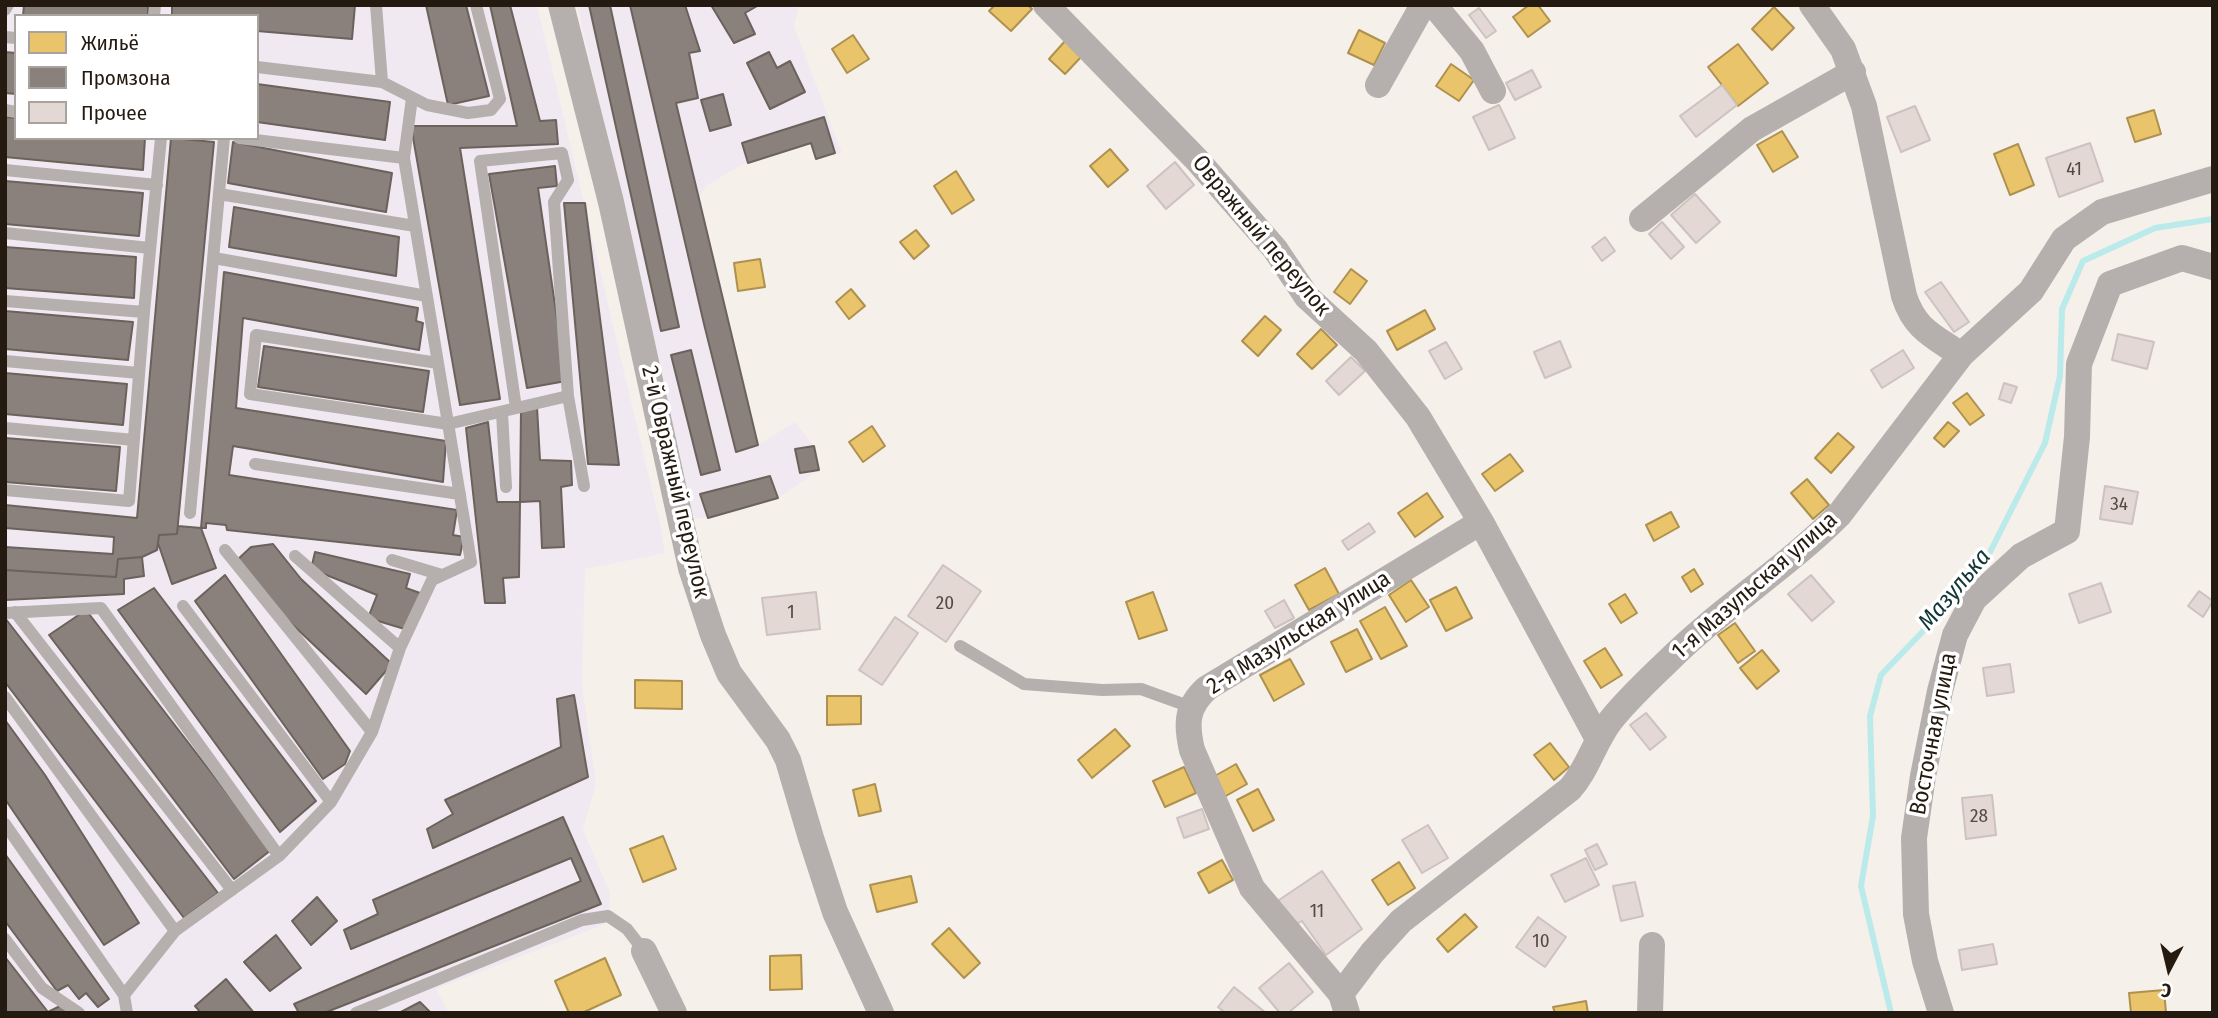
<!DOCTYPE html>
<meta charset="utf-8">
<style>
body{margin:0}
#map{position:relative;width:2218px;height:1018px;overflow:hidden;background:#f6f0ea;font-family:"Fira Sans Condensed",sans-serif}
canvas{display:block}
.frame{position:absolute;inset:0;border:7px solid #241a10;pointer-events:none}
.legend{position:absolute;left:14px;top:14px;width:245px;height:126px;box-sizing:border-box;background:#fff;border:2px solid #a7a39f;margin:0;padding:9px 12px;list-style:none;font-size:21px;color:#241a10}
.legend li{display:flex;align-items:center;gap:14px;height:35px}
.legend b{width:35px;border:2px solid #a7a39f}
.north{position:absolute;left:2134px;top:934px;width:70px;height:70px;-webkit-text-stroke:5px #fff;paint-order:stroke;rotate:187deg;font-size:19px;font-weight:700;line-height:28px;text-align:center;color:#241a10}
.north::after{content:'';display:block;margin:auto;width:24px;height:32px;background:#241a10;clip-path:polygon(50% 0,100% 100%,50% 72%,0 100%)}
</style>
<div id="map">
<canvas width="2218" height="1018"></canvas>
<div class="frame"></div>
<ul class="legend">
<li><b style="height:19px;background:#e9c46a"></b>Жильё</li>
<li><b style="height:19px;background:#8a817c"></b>Промзона</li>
<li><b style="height:19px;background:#e3d8d4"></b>Прочее</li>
</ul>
<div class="north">С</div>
</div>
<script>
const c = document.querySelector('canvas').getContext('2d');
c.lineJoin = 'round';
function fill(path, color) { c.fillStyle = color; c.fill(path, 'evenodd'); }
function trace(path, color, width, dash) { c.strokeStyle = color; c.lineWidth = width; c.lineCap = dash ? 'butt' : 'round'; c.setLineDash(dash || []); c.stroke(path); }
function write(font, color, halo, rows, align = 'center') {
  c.font = font + ' "Fira Sans Condensed",sans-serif'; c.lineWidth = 7; c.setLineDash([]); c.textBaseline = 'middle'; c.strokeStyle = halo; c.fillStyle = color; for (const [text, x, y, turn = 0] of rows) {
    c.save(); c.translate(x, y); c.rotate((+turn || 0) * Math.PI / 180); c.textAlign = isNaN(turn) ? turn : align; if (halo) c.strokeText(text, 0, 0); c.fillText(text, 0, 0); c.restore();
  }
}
fill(new Path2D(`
 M5,5H537L660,523L665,553L585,569L582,685L596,784L583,830L610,892L608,923L436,989L449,1013H5ZM16,16H257V138H16Z
 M577,5H799L794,26L842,153L816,159L811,144L743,164L706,186L699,198L758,445L795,422L814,446L819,470L778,498L708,518H694Z`), '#f1e9f2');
const homes = new Path2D(`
 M995,5H1028L1032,9L1011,31L989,11Z
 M1529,5H1538L1550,21L1528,37L1513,17Z
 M1774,7L1794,28L1772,50L1752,29Z
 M1359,30L1385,43L1374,65L1348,53Z
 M853,35L869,59L847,73L832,49Z
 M1065,41L1082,56L1065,74L1049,59Z
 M1738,44L1768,83L1738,106L1708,67Z
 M1451,64L1474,80L1459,101L1436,86Z
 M2154,110L2161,134L2135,142L2127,118Z
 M1782,131L1798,157L1773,172L1757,145Z
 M2018,144L2034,185L2010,195L1994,154Z
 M1110,149L1128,170L1108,187L1090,166Z
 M956,171L974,200L952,214L934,186Z
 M916,230L929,246L914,259L900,242Z
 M760,259L765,287L738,291L734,263Z
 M1351,269L1367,281L1350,304L1334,292Z
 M851,289L865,306L849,319L836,302Z
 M1425,310L1435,329L1397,350L1387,331Z
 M1265,316L1281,330L1258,356L1242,341Z
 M1321,329L1337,345L1312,369L1297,354Z
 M1967,393L1984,415L1970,425L1953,403Z
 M1948,422L1959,431L1944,447L1934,438Z
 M872,426L885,446L863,462L849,442Z
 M1838,433L1854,447L1831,473L1815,458Z
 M1510,454L1523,471L1495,491L1482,474Z
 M1807,479L1829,505L1813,519L1791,493Z
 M1427,493L1443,517L1415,537L1398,513Z
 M1671,512L1679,527L1654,541L1646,525Z
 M1325,568L1339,594L1309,610L1295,585Z
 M1694,569L1703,584L1691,592L1682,577Z
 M1411,580L1429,607L1406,622L1389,595Z
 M1456,587L1472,618L1446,631L1430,600Z
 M1153,592L1167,630L1139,639L1126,602Z
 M1625,594L1637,613L1621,623L1609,604Z
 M1385,607L1407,646L1381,659L1360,621Z
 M1735,623L1755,651L1738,663L1718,635Z
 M1357,629L1372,659L1346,672L1331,642Z
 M1605,648L1622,675L1601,688L1584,661Z
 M1762,650L1779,671L1757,689L1740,668Z
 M1290,659L1304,684L1274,701L1260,675Z
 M635,680L682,681V709L635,708Z
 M827,696H861V724L827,725Z
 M1115,729L1130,746L1092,778L1078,760Z
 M1550,743L1569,767L1554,780L1534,755Z
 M1236,764L1247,784L1224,797L1213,777Z
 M1184,767L1196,793L1165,807L1153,781Z
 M875,784L881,811L859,816L853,790Z
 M1258,789L1274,820L1253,831L1237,800Z
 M663,836L676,869L643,882L630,849Z
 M1222,860L1233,880L1209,893L1198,873Z
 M1399,862L1415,888L1388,905L1372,880Z
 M911,876L917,902L877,912L870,885Z
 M1465,914L1477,927L1448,952L1437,939Z
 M949,928L980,963L964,978L932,944Z
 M801,955L802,989L770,990V956Z
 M605,958L621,995L582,1013H569L555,981Z
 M2164,990L2166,1013H2131L2129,993Z
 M1586,1001L1588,1013H1555L1553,1007Z`);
fill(homes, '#e9c46a');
trace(homes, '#ae914f', 2);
const industry = new Path2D(`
 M24,5H148V16H23Z
 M172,5H355L352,39L257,31V16H172Z
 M426,5H466L489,96L448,105Z
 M490,5H510L540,121L556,120L558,144L460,148L500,399L460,405L411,126H517Z
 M589,5H610L679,327L661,331Z
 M630,5H685L700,51L689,53L698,98L676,103L758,445L736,452L704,324Z
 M711,5H759L745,13L755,34L734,43Z
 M5,52L16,53V94L5,93Z
 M769,52L777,68L790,61L805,92L770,109L747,63Z
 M257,84L390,102L385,140L257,122Z
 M723,94L731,125L710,131L701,100Z
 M5,117L16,118V138H145L143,170L5,157Z
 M824,117L835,153L816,159L811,143L748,163L742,143Z
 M171,138L214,142L177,534L159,535L157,550L142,557L118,559L116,577L5,570V547L113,554L114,537L5,528V505L137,518Z
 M233,142L392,173L386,212L228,183Z
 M555,166L557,186L538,188L566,381L527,388L489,174Z
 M5,181L143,193L139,236L5,224Z
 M564,203H585L619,465L588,464Z
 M234,207L399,237L396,276L229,247Z
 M5,247L136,257L134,298L5,288Z
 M224,272L418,308L416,321L423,323L419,350L243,318L236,408L446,441L443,482L233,446L229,475L457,510L453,535L464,537L460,555L227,530L226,525L206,523V528H201Z
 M5,311L133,322L128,360L5,349Z
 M264,346L429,371L423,412L258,387Z
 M691,350L720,470L701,475L671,355Z
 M5,373L127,384L123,425L5,414Z
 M537,407L540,460L571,461L572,485L561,487L564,547L542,548L540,501L520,502L521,408Z
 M488,422L497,502H520L519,577L503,578L505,603H485L466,428Z
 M5,438L120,447L116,491L5,482Z
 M814,446L819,470L800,473L795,449Z
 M770,476L778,498L708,518L700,494Z
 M178,526L201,528L216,568L172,584L158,543L159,535L177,534Z
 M273,544L301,579L392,664L366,694L278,611L236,561L251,547Z
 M315,552L410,574L406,588L420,593L408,630L368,618L377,595L311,569Z
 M142,557L144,576L124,579V594L5,600V570L116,577L118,559Z
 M225,575L350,751L345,764L323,779L195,601Z
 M154,588L316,801L280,832L118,610Z
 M86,610L271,850L234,879L49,635Z
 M5,618L218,893L184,918L5,682Z
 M574,695L588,777L433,848L427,829L453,814L445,800L561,747L557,699Z
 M5,720L45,775L139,923L104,945L5,799Z
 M563,817L601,904L324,1013H299L294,1004L581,881L571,858L351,949L344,930L378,914L373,900Z
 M5,854L109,999L98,1007L86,993L79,999L68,985L57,991L5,921Z
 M317,897L337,921L311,945L292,921Z
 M276,935L301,968L270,991L244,962Z
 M5,957L48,1012L62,1005L69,1013H5Z
 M226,979L254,1013H201L195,1006Z
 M420,1002L431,1013H399Z`);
fill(industry, '#8a817c');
trace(industry, '#6b625c', 2);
trace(new Path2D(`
 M1891,1013L1861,886L1873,816L1870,716L1881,675L1928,626L1986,560L2045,443L2060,376L2062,309L2083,261L2155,228L2213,219`), '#baeaea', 6);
const building = new Path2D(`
 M1479,8L1496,31L1486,38L1469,15Z
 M1532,70L1541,87L1515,100L1506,83Z
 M1722,85L1737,105L1696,137L1680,116Z
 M1499,105L1515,138L1489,150L1473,117Z
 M1915,106L1930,140L1901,152L1887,117Z
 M2090,143L2103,181L2059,197L2046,158Z
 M1175,162L1194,185L1166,209L1147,186Z
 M1695,194L1720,222L1696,243L1671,215Z
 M1662,222L1684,247L1671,259L1649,234Z
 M1605,237L1615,251L1602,261L1592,247Z
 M1941,282L1969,322L1954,332L1925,292Z
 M2118,334L2154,342L2147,369L2112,360Z
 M1560,341L1571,367L1545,378L1534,352Z
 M1446,342L1462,369L1445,379L1429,351Z
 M1903,350L1914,368L1882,388L1871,370Z
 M1351,357L1365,371L1339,395L1326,381Z
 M2004,383L2017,387L2011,403L1999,399Z
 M2105,486L2138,492L2132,524L2100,519Z
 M1369,523L1375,532L1348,550L1342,541Z
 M943,565L981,591L946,642L908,616Z
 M1811,575L1834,602L1812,621L1788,594Z
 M2101,583L2111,612L2079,623L2069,594Z
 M2199,591L2213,601L2203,617L2188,606Z
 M816,592L820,629L767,635L762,598Z
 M1284,600L1294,618L1275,628L1265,611Z
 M895,617L918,633L882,685L859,670Z
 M2010,664L2014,692L1987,696L1983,668Z
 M1646,713L1666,737L1650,750L1630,725Z
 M1992,795L1996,835L1966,839L1962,798Z
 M1202,809L1209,829L1184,838L1177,818Z
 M1428,825L1448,858L1422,873L1402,840Z
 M1597,844L1607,864L1595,870L1585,850Z
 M1586,858L1599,885L1565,902L1551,875Z
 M1322,871L1362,929L1326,955L1302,921L1293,926L1276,902Z
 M1635,882L1643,916L1621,921L1613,886Z
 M1538,917L1566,937L1545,967L1516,947Z
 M1993,944L1997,964L1962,970L1959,950Z
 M1289,963L1313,992L1288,1013H1280L1259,988Z
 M1234,987L1266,1013H1225L1218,1007Z`);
fill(building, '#e3d8d4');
trace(building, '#cdc2bf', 2);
trace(new Path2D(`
 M376,5L382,82
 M5,10L8,5
 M154,16L155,5
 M5,37L16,38
 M257,67L382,82L427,105L468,113L491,110L500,99L476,5
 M5,110L16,112
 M404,158L412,98
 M5,170L157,185
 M219,194L415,226
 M5,233L150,248
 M214,258L427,296
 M5,301L144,312L161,138
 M5,361L139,373
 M438,363L256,335L250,394L448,424L568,396L584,486
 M516,408L480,161L562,153L568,180L554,202L568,396
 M502,412L506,487
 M5,428L134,440
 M255,464L460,494
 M5,490L129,501L144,312
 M190,513L224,138
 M225,550L372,732
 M295,556L400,648
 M392,560L442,575
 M183,606L331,802
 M15,612L232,890
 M5,613L101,608L279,856
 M960,646L1024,684L1102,690L1141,689L1191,707
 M5,697L175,931
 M5,824L124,995
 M5,939L42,988L79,1013
 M127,1013L124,995L175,931L279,856L331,802L372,732L400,648L432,580L471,562L404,158L239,138
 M356,1013L582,920L608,916L627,929L644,951`), '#b5afae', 12);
trace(new Path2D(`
 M561,5L611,202L691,568L713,635L729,673L778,740L788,760L811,838L835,912L881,1013
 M1046,5L1197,160L1275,249L1307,297L1366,351L1418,417L1481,522L1598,739
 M1434,5L1472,51L1493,91
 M1812,5L1843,49L1864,106L1904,296C1915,330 1934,336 1961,355
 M1378,85L1423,5
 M1642,219L1752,129L1853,72
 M644,951L674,1013
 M1341,994L1372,953L1401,921L1570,789C1588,769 1594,742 1611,720C1627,700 1648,680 1667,662C1720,609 1786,568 1839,515L1961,355L2031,291L2064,239L2102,212L2213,179
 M1347,1013L1341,994L1252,888L1192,750C1186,724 1186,707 1207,688L1481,522
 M1650,1013L1652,945
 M1941,1013L1925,961L1916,914L1914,838L1923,776L1940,691L1955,635L1974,599L2021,556L2067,531L2077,437L2079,364L2110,284L2182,258L2213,267`), '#b5afae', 26);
write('19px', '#554a42', null, [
 ["41",2074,170],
 ["34",2119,505],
 ["20",945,604],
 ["1",791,613],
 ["28",1979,817],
 ["11",1317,912],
 ["10",1541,942]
]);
write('23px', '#241a10', '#fff', [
 ["Овражный переулок",1261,236,50],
 ["2-й Овражный переулок",675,482,77],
 ["1-я Мазульская улица",1755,586,-41],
 ["2-я Мазульская улица",1299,633,-32],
 ["Восточная улица",1934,734,-79]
]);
write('italic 24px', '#133637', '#fff', [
 ["Мазулька",1955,590,-50]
]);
</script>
